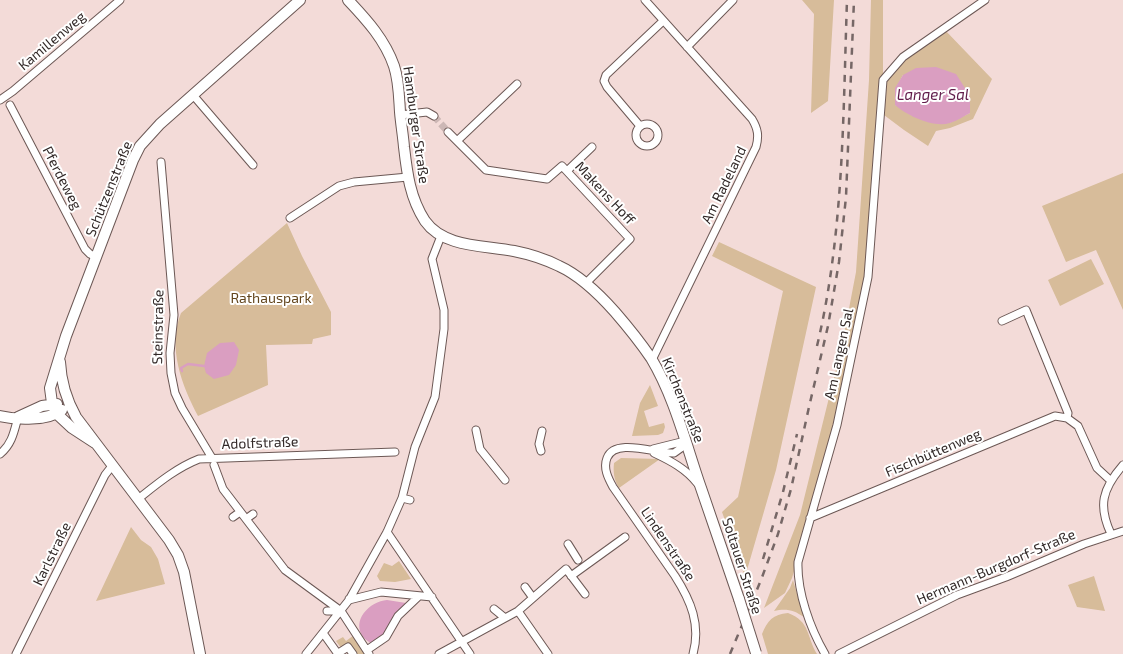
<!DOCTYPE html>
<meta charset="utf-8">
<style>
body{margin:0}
canvas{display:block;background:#f3dbd8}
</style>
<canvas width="1123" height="654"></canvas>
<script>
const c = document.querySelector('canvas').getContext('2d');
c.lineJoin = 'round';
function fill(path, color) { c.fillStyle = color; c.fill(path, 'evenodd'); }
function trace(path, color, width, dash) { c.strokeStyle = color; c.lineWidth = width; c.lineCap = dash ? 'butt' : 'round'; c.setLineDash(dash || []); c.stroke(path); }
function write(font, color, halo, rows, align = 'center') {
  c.font = font + ' "Exo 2",sans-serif'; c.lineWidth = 4; c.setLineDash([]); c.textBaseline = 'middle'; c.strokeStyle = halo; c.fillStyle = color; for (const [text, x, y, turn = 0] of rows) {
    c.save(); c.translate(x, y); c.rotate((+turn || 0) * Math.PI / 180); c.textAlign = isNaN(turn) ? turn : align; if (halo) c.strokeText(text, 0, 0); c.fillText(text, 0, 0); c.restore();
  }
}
fill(new Path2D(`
 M802,0H834L828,101L811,113L814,14Z
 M871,0H883V79L903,57L944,29L992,79L973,119L950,128L936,131L928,146L904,130L880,112L868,277L837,425L792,578L785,593L764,608L800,515L842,345L856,272L869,80ZM903,75L970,96V113L949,123L895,105L896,88Z
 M1123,173V310L1096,250L1066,262L1042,206Z
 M287,223L302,256L331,312V335L313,339L312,344L266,345L268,385L198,416C182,386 167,347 181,313Z
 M719,242L816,287L776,470L745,577L722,512L738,497L783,291L712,256Z
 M1091,259L1104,284L1060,306L1048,280Z
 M650,385L658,406L644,411L649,427L664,423L665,427L663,433L658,435L632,436L640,403Z
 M621,458L660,459L619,488C614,480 613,472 614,463Z
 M131,527L141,540L151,547L158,559L165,584L96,601Z
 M399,561L411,579L395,582L380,581L377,576L384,563L392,566Z
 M1094,576L1105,611L1077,607L1068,585Z
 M793,580L804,617C794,610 786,608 774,611L790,588Z
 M788,613C811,622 806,636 817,654H768L762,634C767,621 773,614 788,613Z
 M354,635L367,654H356L348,643L341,648L336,641L343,637L346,641Z`), '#d7bc9a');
fill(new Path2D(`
 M936,67L956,74L970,96V113C964,116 957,121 950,123C933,128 908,116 895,105V88L903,75L916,68Z
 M234,342L239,350L236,365L229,375L214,379L206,373L204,366L207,353L220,343Z
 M387,600L406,603L393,617L382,636L372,644C369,642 366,640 364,638C350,621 370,601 387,600Z`), '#da9ec1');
trace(new Path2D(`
 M182,371L181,368L188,364L204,366`), '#da9ec1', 2.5);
trace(new Path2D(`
 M434,116L448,132`), '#ccb7b5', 7, [7, 3.5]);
const street = new Path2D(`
 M645,0L752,119C758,129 759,136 756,147L652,360
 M687,47L733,0
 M193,95L253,165
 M0,100L13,91L120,0
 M10,105L85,249L90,254L97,257
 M400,115L427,112L434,116
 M636 135a11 11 0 1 1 22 0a11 11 0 1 1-22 0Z
 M640,126L607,87L604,81L606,75L663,21
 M448,132L486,170L547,179L562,166L630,239L586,283
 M457,141L517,84
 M161,162L174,315L170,353L171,373L175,393L182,408L212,458
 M567,171L592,147
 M290,218L339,186L354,182L408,177
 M1002,321L1026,310L1068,413L1067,418L1078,426L1097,468L1111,481
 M476,430L480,449L505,480
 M685,441L681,448L674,453C657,454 615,437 607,458C603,468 608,478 613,487L675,576C691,601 701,625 693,654
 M653,449L685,441
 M541,451L539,444L542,431
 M654,453C671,461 686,469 697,483
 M0,454C12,444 14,432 18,417
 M214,465L223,489L285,570L341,611L369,654
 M402,498L410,500
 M138,499C157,484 176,468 199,459L395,452
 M233,517L240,512
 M810,518L1055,416L1067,418
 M246,519L253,514
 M387,532L470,654
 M1111,534C1098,506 1102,489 1123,465
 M568,544L578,560
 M571,576L625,537
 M525,587L533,598
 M349,599V600L381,592L432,597
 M494,609L505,618
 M327,611H340
 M518,611L548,654
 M323,633L338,654
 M367,650L386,637L398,616L419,596
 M16,654L105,475L112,466
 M306,654L349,600L387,532L402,498L415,447L435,397L444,329V310L432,259L441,236
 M337,654L348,647L353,654
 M439,654L518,611L566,569L585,594
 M825,654C810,628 797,592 798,562L837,425L868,277L883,80L903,57L985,0
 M839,654L957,595L1006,577L1084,544L1123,531`);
const secondary = new Path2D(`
 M348,0C367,20 385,40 394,66C399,81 399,97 400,112C401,124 403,135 404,147C407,173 410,198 425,221C444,248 485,245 514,251C529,254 545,259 559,266C581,276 599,294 615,312C628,327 640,342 651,358C675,398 686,445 701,488C714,525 726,562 739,599
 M60,362C61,383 66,399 76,417L169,540L178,555L184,572L200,654
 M0,416C17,420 48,421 62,410
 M18,417L42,406L57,404
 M95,443L72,428L57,414L52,403L50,388L66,336L133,160L140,146L160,124L300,0`);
trace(street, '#6c5855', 9);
trace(secondary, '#6c5855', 12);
trace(street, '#fff', 7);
trace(secondary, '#fff', 10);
trace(new Path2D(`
 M817,346C844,233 843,115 847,0
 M763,559L783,492L797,434
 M730,654L761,580L778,534L791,489L809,407L828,326L839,262L846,197L854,0`), '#766766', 2.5, [7, 7]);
const secondaryBridge = new Path2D(`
 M739,599L756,653`);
trace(secondaryBridge, '#6c5855', 12, []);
trace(secondaryBridge, '#fff', 10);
write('14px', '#322928', '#fff', [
 ["Kamillenweg",52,41,-40],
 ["Hamburger Straße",416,125,82],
 ["Pferdeweg",62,178,63],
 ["Am Radeland",724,185,-64],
 ["Schützenstraße",109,189,-68],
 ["Makens Hoff",605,193,47],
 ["Steinstraße",158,327,-89],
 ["Am Langen Sal",839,354,-78],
 ["Kirchenstraße",683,400,68],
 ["Adolfstraße",260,443,-2],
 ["Fischbüttenweg",933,453,-23],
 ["Lindenstraße",668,544,56],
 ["Karlstraße",52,554,-64],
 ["Soltauer Straße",742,566,72],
 ["Hermann-Burgdorf-Straße",996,567,-23]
]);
write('14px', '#63461e', '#fff', [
 ["Rathauspark",271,298]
]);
write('italic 15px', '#611c4a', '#fff', [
 ["Langer Sal",933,95]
]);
</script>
